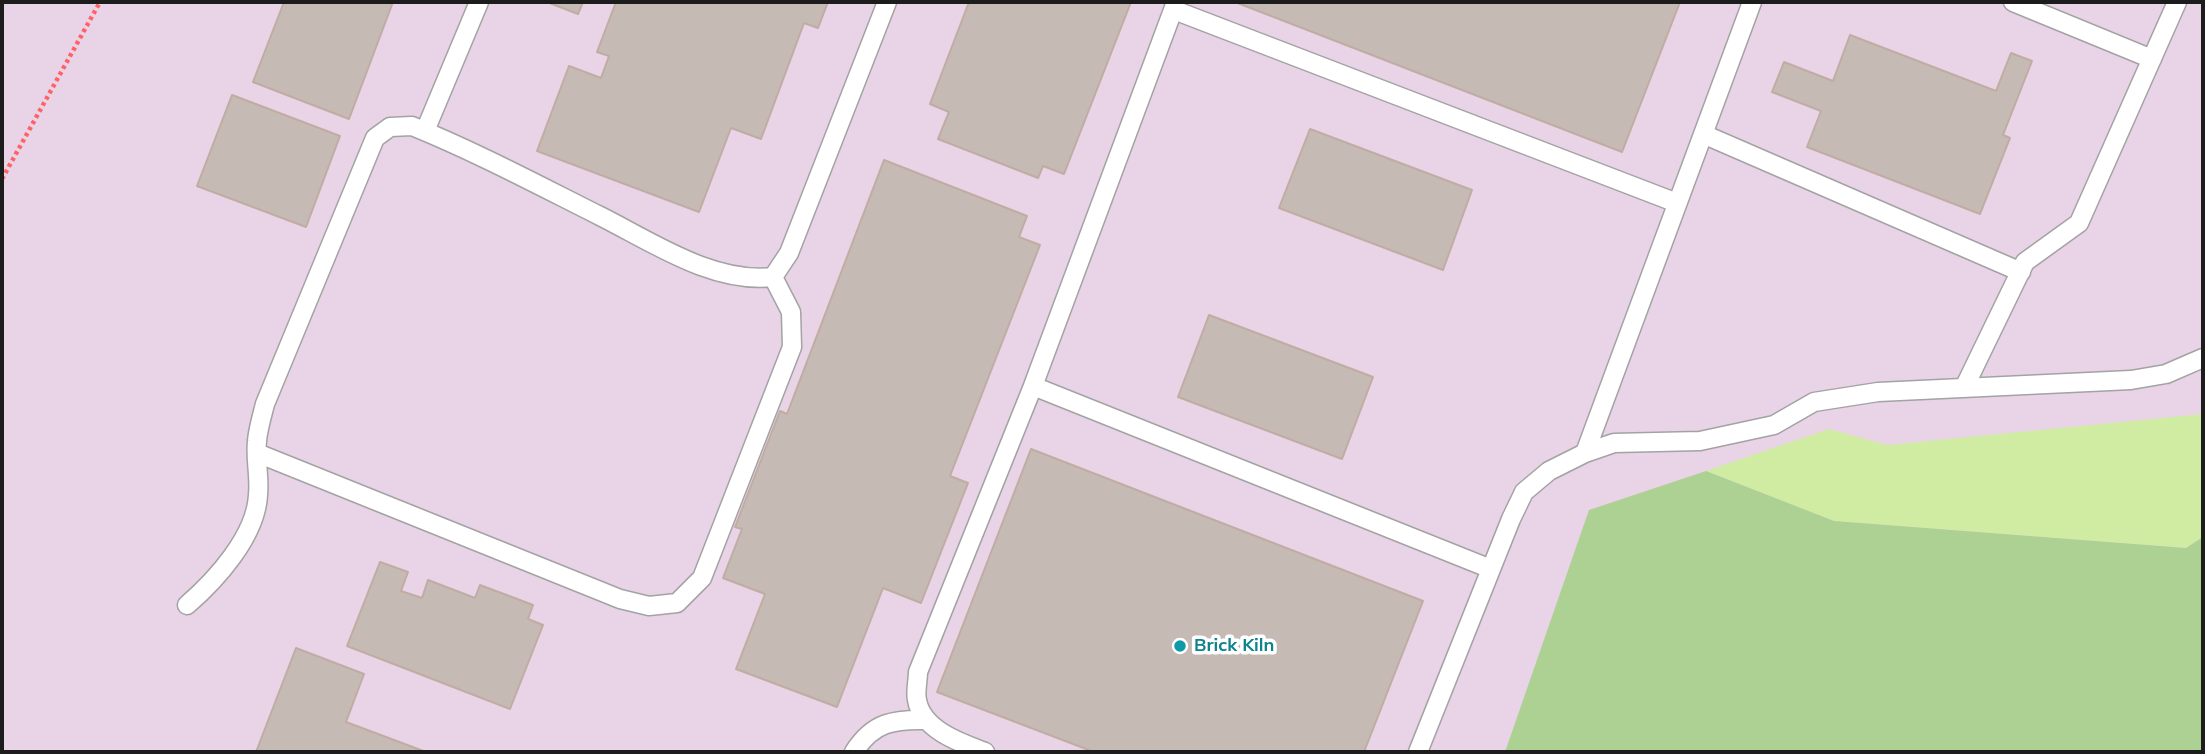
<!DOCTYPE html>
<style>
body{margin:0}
#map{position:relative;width:2205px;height:754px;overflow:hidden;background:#eee8e1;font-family:Mulish,sans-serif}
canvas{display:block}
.frame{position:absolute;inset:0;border:4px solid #1c1c1c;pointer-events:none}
</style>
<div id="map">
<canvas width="2205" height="754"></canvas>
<div class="frame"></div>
</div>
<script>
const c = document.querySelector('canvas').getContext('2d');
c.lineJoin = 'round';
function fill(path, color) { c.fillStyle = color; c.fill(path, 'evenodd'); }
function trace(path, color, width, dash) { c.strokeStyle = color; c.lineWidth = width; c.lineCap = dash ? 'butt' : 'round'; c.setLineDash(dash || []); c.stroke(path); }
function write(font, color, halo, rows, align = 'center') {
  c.font = font + ' Mulish,sans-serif'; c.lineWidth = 7; c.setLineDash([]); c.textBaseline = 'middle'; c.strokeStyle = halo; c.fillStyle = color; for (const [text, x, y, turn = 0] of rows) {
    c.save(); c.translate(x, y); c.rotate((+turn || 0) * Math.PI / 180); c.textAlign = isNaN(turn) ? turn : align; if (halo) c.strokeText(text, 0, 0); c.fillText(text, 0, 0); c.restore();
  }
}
fill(new Path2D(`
 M2,2H2203V752H2Z`), '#e8d3e7');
fill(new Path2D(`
 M2203,414V537L2186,548L1834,521L1706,471L1829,429L1887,445Z`), '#d0eca3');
fill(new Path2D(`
 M1706,471L1834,521L2186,548L2203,537V752H1505L1589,510Z`), '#add093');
const building = new Path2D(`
 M284,2H393L349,119L253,82Z
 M547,2H583L578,14Z
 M616,2H828L818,28L804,23L761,139L731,128L699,212L537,151L569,66L601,78L609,56L597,52Z
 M969,2H1131L1064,174L1043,166L1038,178L938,139L949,112L930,104Z
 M1235,2H1680L1622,152Z
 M1850,35L1996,91L2011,53L2032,61L2003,135L2010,138L1980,214L1807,147L1821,111L1772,92L1784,62L1833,81Z
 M232,95L340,136L306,227L197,186Z
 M1310,129L1472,190L1443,270L1279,208Z
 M884,160L1027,216L1019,237L1040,245L950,476L968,483L921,603L883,588L837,707L736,669L765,594L723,578L742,529L735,527L780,411L787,414Z
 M1209,315L1373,377L1342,459L1178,397Z
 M1031,449L1423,601L1364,752H1094L937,692Z
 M380,562L408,572L401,591L422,598L428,580L475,598L480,585L533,605L528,619L543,625L510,709L347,646Z
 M296,648L364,674L346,722L426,752H256Z`);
fill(building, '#c6bab4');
trace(building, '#c1aca3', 2);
const lane = new Path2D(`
 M1176,2L1033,386L1491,569
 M2013,2L2152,59
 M1174,10L1677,203
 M425,131L479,2
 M1703,134L2021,272
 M1964,388L2025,262L2079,223L2177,2
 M257,453L620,599L649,606L677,603L702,578L792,347L791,312L773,277
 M1585,453L1752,2
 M187,605C216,580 256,536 258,495C260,477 255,459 257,441C258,429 262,416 265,404L375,138L390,127L412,126C476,152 538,185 600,216C652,242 713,284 773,277L789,253L887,2
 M854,752C873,722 894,719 927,720
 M985,752C961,743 922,730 917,700C915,692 918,681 918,672L1033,386
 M1418,752L1511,519L1524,492L1549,471L1585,453L1614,443L1700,441L1774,425L1814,402L1878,392L2131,380L2166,374L2203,358`);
trace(lane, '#a3a3a3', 21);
trace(new Path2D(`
 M2,179L100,2`), '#ff6264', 4.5, [3.5, 3.5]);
trace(lane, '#fff', 18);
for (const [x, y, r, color] of [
 [1180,646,7,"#0f9aa8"]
]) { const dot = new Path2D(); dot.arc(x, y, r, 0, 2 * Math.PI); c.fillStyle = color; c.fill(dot); trace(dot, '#fff', 2.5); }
write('bold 18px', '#0d838f', '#fff', [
 ["Brick Kiln",1194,646]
], 'left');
</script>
